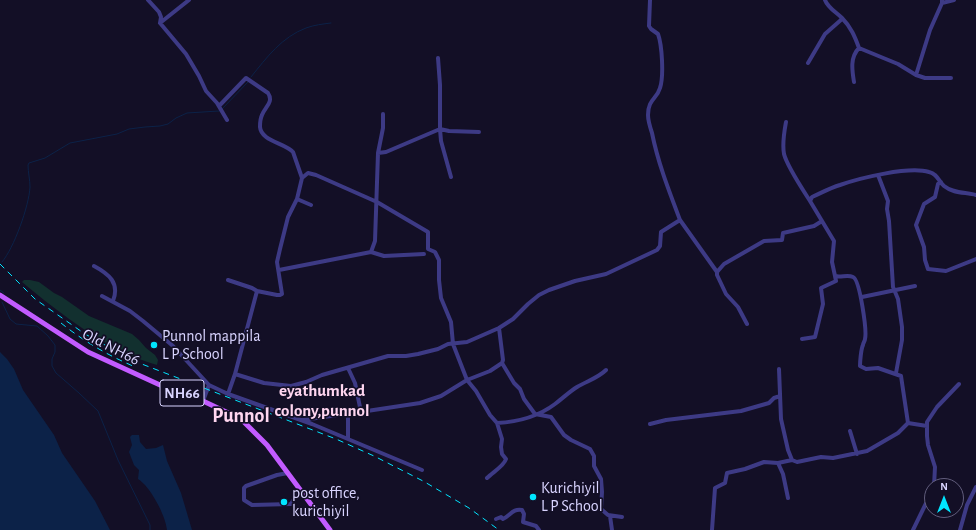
<!DOCTYPE html>
<style>
body{margin:0}
#map{position:relative;width:976px;height:530px;overflow:hidden;background:#130f26;font-family:"Alegreya Sans",sans-serif}
canvas{display:block}
.north{position:absolute;left:924px;top:478px;width:40px;height:40px;box-sizing:border-box;background:#130f26;border:1px solid #625e7d;border-radius:50%;rotate:0deg;font-size:11px;font-weight:700;line-height:16px;text-align:center;color:#d9d4ff}
.north::after{content:'';display:block;margin:auto;width:14px;height:18px;background:#00e5ff;clip-path:polygon(50% 0,100% 100%,50% 72%,0 100%)}
</style>
<div id="map">
<canvas width="976" height="530"></canvas>
<div class="north">N</div>
</div>
<script>
const c = document.querySelector('canvas').getContext('2d');
c.lineJoin = 'round';
function fill(path, color) { c.fillStyle = color; c.fill(path, 'evenodd'); }
function trace(path, color, width, dash) { c.strokeStyle = color; c.lineWidth = width; c.lineCap = dash ? 'butt' : 'round'; c.setLineDash(dash || []); c.stroke(path); }
function write(font, color, halo, rows, align = 'center') {
  c.font = font + ' "Alegreya Sans",sans-serif'; c.lineWidth = 3.5; c.setLineDash([]); c.textBaseline = 'middle'; c.strokeStyle = halo; c.fillStyle = color; for (const [text, x, y, turn = 0] of rows) {
    c.save(); c.translate(x, y); c.rotate((+turn || 0) * Math.PI / 180); c.textAlign = isNaN(turn) ? turn : align; if (halo) c.strokeText(text, 0, 0); c.fillText(text, 0, 0); c.restore();
  }
}
fill(new Path2D(`
 M24,280H30L39,282L54,293L62,297L89,316L132,334L139,340L146,348L155,355L158,360L157,365C106,350 62,315 22,282Z`), '#12302f');
fill(new Path2D(`
 M0,352L7,359L14,369L23,390L54,435L62,453L95,501L110,530H0Z
 M132,435H139L140,442L146,449L156,448L163,445L167,461L181,493L192,530H167C166,516 150,486 138,479L139,470L134,465L129,452L132,445L130,437Z`), '#0c2248');
trace(new Path2D(`
 M251,77C267,57 282,37 306,28C314,25 323,24 331,23
 M222,109L248,82
 M2,262C14,248 29,206 30,187C30,180 28,172 28,165L29,163L45,158L70,143L117,134L129,129L145,127L160,126L168,124L176,118L187,113L219,111
 M0,290L4,293
 M2,302L10,319L16,324L37,326L48,336L55,345V352L52,359V366L56,373L79,393L98,411L118,460L150,525V530`), '#0c2248', 1);
trace(new Path2D(`
 M148,0L159,12L161,17L160,23L186,54L199,76L206,91L217,103L227,120
 M825,0C828,8 836,12 842,18C851,27 855,37 859,48L898,64L916,75L925,78H951
 M942,3L954,0
 M160,23L189,0
 M438,58L440,85V129L441,141L451,177
 M808,63L825,34L842,19
 M916,75L930,30L942,3V0
 M854,82C852,70 850,57 859,48
 M219,106L246,78L268,93C274,102 265,107 262,115C260,119 260,123 260,127C261,141 285,143 293,152L302,178
 M786,122C784,133 782,143 784,154C787,166 803,190 810,201
 M378,153L386,152L440,129L449,131L479,132
 M878,175L888,201L887,209L889,221L893,287L898,299L902,327V340L896,373
 M941,182L938,184L935,197L924,204L916,225L924,247L925,260L928,269L946,271L976,259
 M297,199L311,205
 M680,220L717,272
 M371,252L384,256L424,254
 M94,266C109,274 120,283 113,301
 M279,270L371,252L375,241L378,153L383,128V114
 M228,280L252,288L257,291
 M102,296L130,311L143,321L173,346L209,385L228,394L235,374L264,383L291,386L306,382L322,375L388,356H406L418,354L438,349L448,344L467,342L499,328L513,319L528,304L539,295L549,290L575,281L606,274L657,250L660,246L661,232L680,220C669,191 658,163 652,133C650,127 648,121 648,115C648,99 657,99 660,88C664,76 662,45 658,34L651,29L649,26L650,0
 M862,297L915,286
 M747,324L738,307L726,294L717,275V272L724,264L764,241L782,240L783,233L814,226L822,221
 M802,339L815,337L823,304L821,288L836,281L835,276
 M502,363L514,383L520,389L524,399L535,414L551,417L564,435L571,440L590,449L594,456V466L601,479L602,492L601,509L608,515L622,517
 M348,368L355,383L361,412
 M779,369L781,419L788,450L792,460L797,462L821,457L833,458L867,451L898,433L908,423L901,376L878,368L866,369L860,366C860,362 861,349 863,345C863,343 865,341 865,339C867,331 860,280 853,277C847,274 841,278 835,276L832,262L834,241L810,201L812,197C821,193 830,188 840,185C860,178 909,166 929,172C938,174 938,181 944,186C954,194 966,192 976,195
 M235,374L257,291L277,295H280L282,294L277,262L280,249L288,217L297,199L302,178L308,173L316,175L377,202L428,232V249L435,252L439,260V280L441,298L451,322L453,344L467,380L476,391L490,415L497,423L502,439L501,447L502,454L506,459C504,466 493,472 487,478
 M228,394L312,424L422,470
 M203,401L209,385
 M348,414V439
 M302,420L367,411L420,403L441,396L467,380L490,371L502,363L503,360L499,328
 M497,423C517,422 539,416 555,404C563,398 569,392 577,387C587,381 598,378 606,370
 M908,423L927,426
 M650,424L666,420L741,411L769,403L774,398L780,396
 M850,431L857,454
 M778,463L783,474L788,498
 M288,473L277,475L246,486L244,488V500L252,505L291,504L300,489
 M934,486L935,467L928,445L927,436V422L937,407L959,384
 M610,516L612,530
 M496,519L501,517L503,519C510,516 513,508 522,510L524,514L523,522L536,526L539,530
 M712,530L715,488L725,483L727,473L745,469L764,462L778,463L792,460
 M913,530L932,491
 M960,530L967,505L976,487`), '#3d3a85', 4);
trace(new Path2D(`
 M0,295L88,352L160,385L203,401L241,419L267,445L330,530`), '#c25bff', 5);
trace(new Path2D(`
 M0,264L35,299L85,334L134,361L336,439L374,456L423,481L469,508L499,530
 M61,323C82,340 107,355 133,366`), '#00e5ff', 1, [6, 5]);
for (const [x, y, r, color] of [
 [154,345,4,"#00e5ff"],
 [533,497,4,"#00e5ff"],
 [284,502,4,"#00e5ff"]
]) { const dot = new Path2D(); dot.arc(x, y, r, 0, 2 * Math.PI); c.fillStyle = color; c.fill(dot); trace(dot, '#130f26', 1.5); }
for (const [x, y, w] of [
 [182,393,44]
]) { const box = new Path2D(); box.roundRect(x - w / 2, y - 13, w, 26, 3); c.fillStyle = '#130f26'; c.fill(box); trace(box, '#d9d4ff', 1); }
write('bold 15px', '#d9d4ff', null, [
 ["NH66",182,393]
]);
write('16px', '#d9d4ff', '#130f26', [
 ["Punnol mappila",162,336],
 ["L P School",162,354],
 ["Kurichiyil",541,488],
 ["L P School",541,506],
 ["post office,",292,493],
 ["kurichiyil",292,511]
], 'left');
write('16px', '#d9d4ff', '#130f26', [
 ["Old NH66",111,347,27]
]);
write('bold 17px', '#ffd6f0', '#130f26', [
 ["eyathumkad",322,391],
 ["colony,punnol",322,411]
]);
write('bold 20px', '#ffd6f0', '#130f26', [
 ["Punnol",241,416]
]);
</script>
